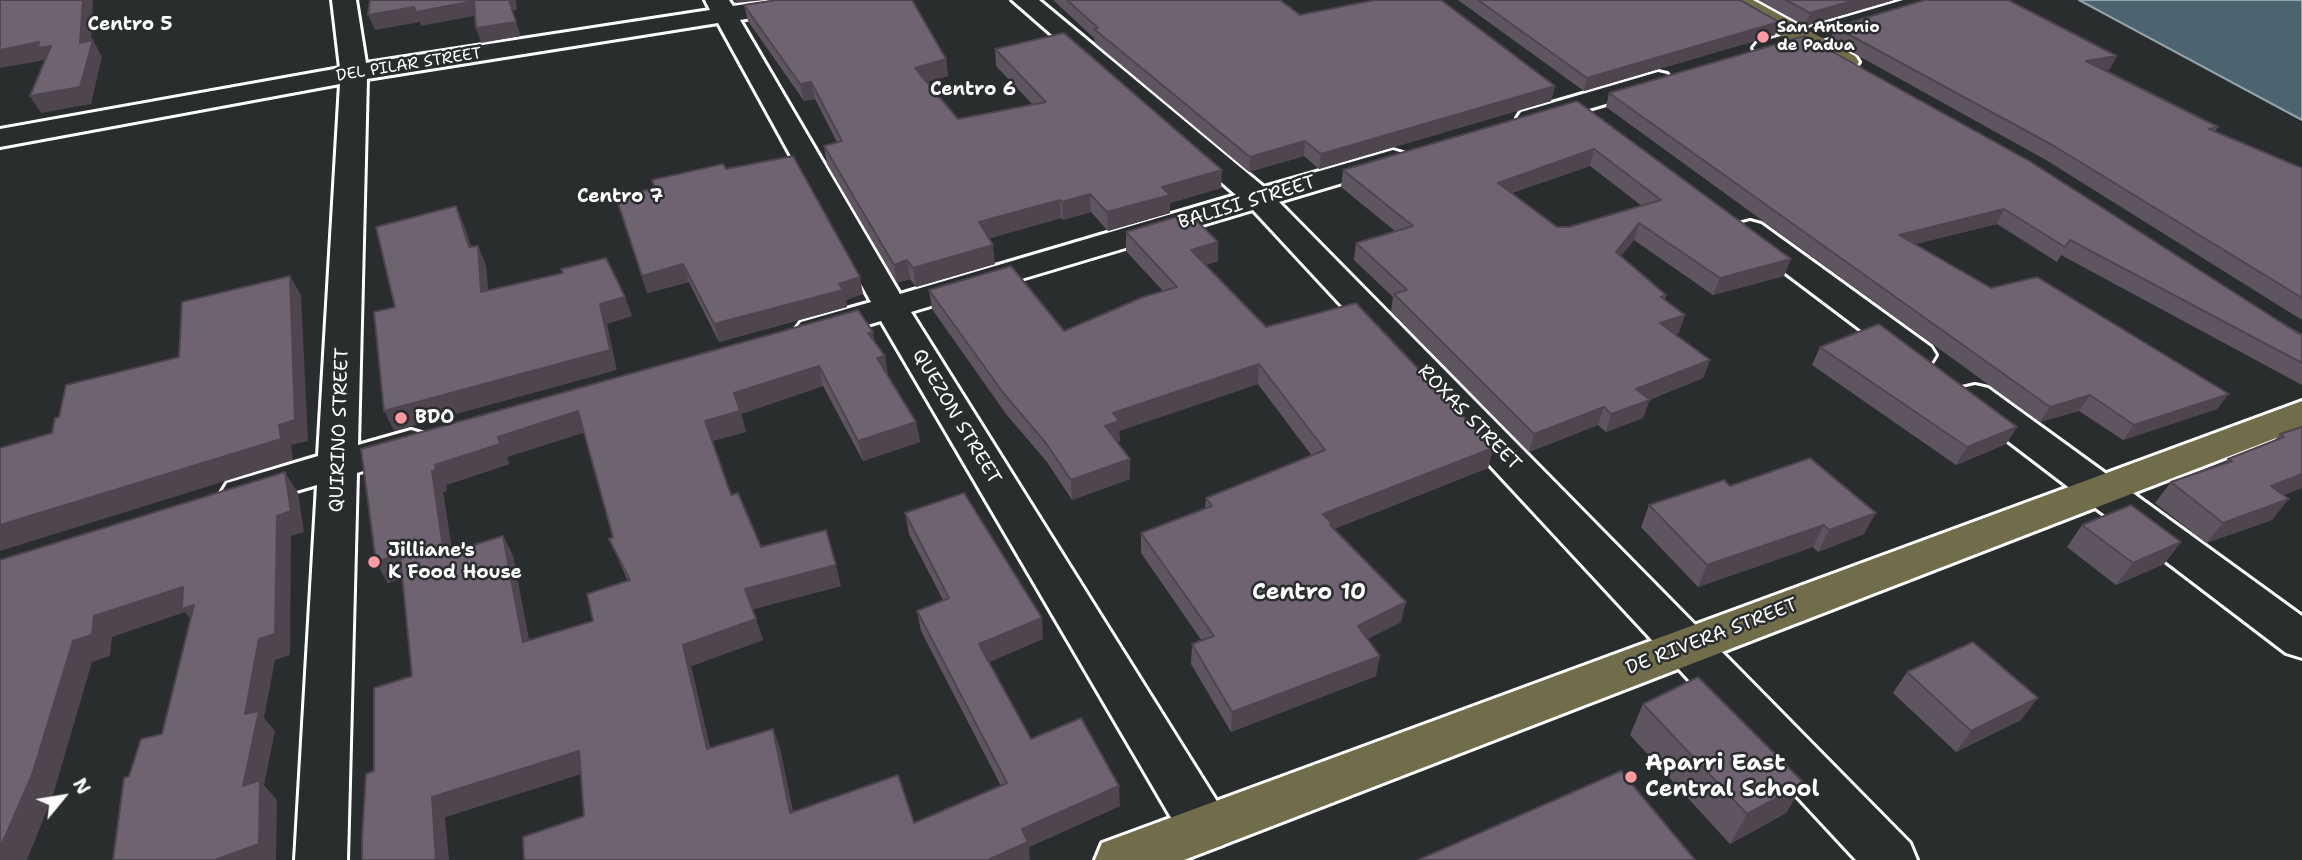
<!DOCTYPE html>
<style>
body{margin:0}
#map{position:relative;width:2302px;height:860px;overflow:hidden;background:#2a2d2e;font-family:"Shantell Sans",sans-serif}
canvas{display:block}
.north{position:absolute;left:28px;top:762px;width:70px;height:70px;-webkit-text-stroke:5px #2a2d2e;paint-order:stroke;rotate:60deg;font-size:19px;font-weight:700;line-height:28px;text-align:center;color:#fff}
.north::after{content:'';display:block;margin:auto;width:24px;height:32px;background:#fff;clip-path:polygon(50% 0,100% 100%,50% 72%,0 100%)}
</style>
<div id="map">
<canvas width="2302" height="860"></canvas>
<div class="north">N</div>
</div>
<script>
const c = document.querySelector('canvas').getContext('2d');
c.lineJoin = 'round';
function fill(path, color) { c.fillStyle = color; c.fill(path, 'evenodd'); }
function trace(path, color, width, dash) { c.strokeStyle = color; c.lineWidth = width; c.lineCap = dash ? 'butt' : 'round'; c.setLineDash(dash || []); c.stroke(path); }
function write(font, color, halo, rows, align = 'center') {
  c.font = font + ' "Shantell Sans",sans-serif'; c.lineWidth = 5; c.setLineDash([]); c.textBaseline = 'middle'; c.strokeStyle = halo; c.fillStyle = color; for (const [text, x, y, turn = 0] of rows) {
    c.save(); c.translate(x, y); c.rotate((+turn || 0) * Math.PI / 180); c.textAlign = isNaN(turn) ? turn : align; if (halo) c.strokeText(text, 0, 0); c.fillText(text, 0, 0); c.restore();
  }
}
const water = new Path2D(`
 M2079,0H2302V120Z`);
fill(water, '#4c6470');
trace(water, '#94a2a9', 2);
const minor = new Path2D(`
 M332,0H356L366,63L710,10L705,0H729L733,6L773,0H831L827,5L819,7L740,20L900,294L1236,195L1012,0H1039L1264,187L1393,150L1403,153L1408,159L1403,165L1279,202L1910,843L1917,860H1856L1253,210L911,312L1223,811L1231,828L1223,845L1205,851L1187,845L881,321L813,341L801,338L795,330L801,322L871,302L718,23L367,79L358,445L411,430L425,434L430,443L425,452L357,473L347,860H295L317,485L241,507L227,503L221,493L227,483L318,456L340,84L0,147V129L340,68Z
 M1903,0H1941L1937,5L1775,53L1766,56L1757,53L1753,48L1757,43Z
 M1658,72L1667,74L1671,80L1667,86L1531,126L1521,124L1517,118L1521,112Z
 M1750,221L1761,224L1931,347L1936,355L1931,363L1918,366L1905,363L1739,238L1734,231L1739,224Z
 M1975,385L1988,388L2302,616V658L2286,653L1962,406L1956,397L1962,388Z`);
const major = new Path2D(`
 M1723,0H1753L1855,56L1859,62L1855,68L1846,70L1837,68L1727,5Z
 M2302,401V428L1184,860H1095L1102,843L1121,836Z`);
trace(minor, '#fff', 6);
trace(major, '#fff', 6);
fill(minor, '#2a2d2e');
fill(major, '#716d4b');
fill(new Path2D(`
 M1053,0H1280L1300,15L1555,86L1551,101L1319,169L1304,156L1249,172L1095,43L1094,38Z
 M1458,0H1740L1779,22L1775,35L1584,91Z
 M1758,0H1894L1805,26Z
 M744,5L946,59L948,76L927,82L958,119L1033,105L996,66L995,49L1221,188L1170,203V213L1108,231L1091,212L1063,220L1061,218L989,238L995,264L916,287L910,279L897,283L827,164L824,146L837,142L815,99L804,101L748,21Z
 M1835,27L2110,69L2104,70L2218,127L2215,131L2302,168V320L2046,160L1830,40Z
 M1804,36L2302,334V385L2061,255L2057,262L1997,224L1915,244L1991,288L2217,409L2123,440L2079,411L2040,422L1606,107L1609,93Z
 M1577,101L1784,276L1713,295L1634,240L1621,256L1666,295L1665,299L1679,333L1675,334L1710,360L1703,378L1649,400L1643,418L1606,432L1598,425L1529,452L1391,311L1393,297L1354,260L1356,243L1395,231L1341,187L1343,170ZM1590,166L1642,206L1569,227H1557L1512,193Z
 M726,169L863,294L846,300L847,307L719,342L689,282L647,293L616,197L654,189L652,180Z
 M1126,232L1218,242V261L1205,265L1266,327L1493,448L1488,468L1334,529L1401,622L1367,639L1376,676L1231,732L1191,664L1192,644L1202,641L1141,553V533L1205,509L1206,498L1312,456L1258,384L1119,431L1120,441L1117,442L1130,479L1072,500L1047,462L1006,414L932,309L929,290L1064,331L1163,291L1126,251Z
 M875,343L885,356L888,376L916,422L920,442L863,461L823,386L741,414L746,432L712,441L731,495L761,547L841,586L752,609L763,640L691,666L710,748L773,729L780,749L793,812L914,823L1001,786L921,631L917,611L943,600L909,534L905,513L1043,639L989,662L1031,739L1120,806L1029,847L584,816L581,774L445,817L374,771L412,676L402,578L388,583L376,562L361,449ZM584,432L613,537L609,539L628,581L593,621L529,640L513,556L503,536L452,552L443,492L447,491L446,485L509,464L507,457Z
 M1820,347L2017,427L2006,444L1956,465L1812,365Z
 M2302,427L2283,495L2272,520L2206,543L2155,503L2171,482L2225,464L2228,459L2274,441L2280,434Z
 M1730,486L1864,534L1818,552L1813,547L1698,587L1641,527L1649,505Z
 M2082,525L2181,542L2164,564L2116,585L2067,547Z
 M1907,672L2021,720L1956,752L1893,693Z
 M1643,704L1804,783L1786,813L1730,844L1630,735Z`), '#5f5561');
fill(new Path2D(`
 M83,0H93L91,49L93,40L102,57L91,104L41,113L30,96L80,43Z
 M509,0H516L517,10H512Z
 M735,0H765L736,3Z
 M1855,0H1894L1805,26L1810,13Z
 M474,1L479,15L421,26L420,22L375,30L368,15L414,7Z
 M516,22L521,36L481,43L476,28Z
 M1779,22L1775,35L1584,91L1587,78Z
 M39,42L51,46L48,65L45,60L0,68V50Z
 M2117,56L2110,69L2079,74L2086,61Z
 M946,59L948,76L917,85L915,68Z
 M811,82L815,99L804,101L800,84Z
 M1555,86L1551,101L1319,169L1321,154Z
 M1305,141L1304,156L1249,172L1250,157Z
 M1594,149L1590,166L1494,199L1498,183Z
 M1222,170L1221,188L1170,203V213L1108,231L1107,212L1162,187Z
 M1090,194L1091,212L1063,220L1062,202Z
 M1060,200L1061,218L981,241L979,222Z
 M456,206L464,225L478,267L469,247Z
 M2004,209L1997,224L1892,250L1899,235Z
 M1639,223L1634,240L1611,269L1616,252Z
 M1218,242V261L1190,269L1191,250Z
 M993,245L995,264L916,287L913,268Z
 M478,246L486,265L490,311L481,292Z
 M1791,259L1784,276L1713,295L1720,278Z
 M907,260L910,279L897,283L894,265Z
 M683,264L689,282L647,293L642,276Z
 M290,276L301,295L308,441L291,445L293,460L0,551V525L279,425Z
 M860,277L863,294L846,300L847,307L719,342L714,324Z
 M625,297L632,316L607,324L617,370L394,431L384,411L600,304Z
 M1685,315L1679,333L1654,341L1660,323Z
 M873,332L877,352L868,333Z
 M885,356L888,376L877,358Z
 M1710,360L1703,378L1630,407L1636,389Z
 M1259,364L1258,384L1119,431L1120,441L1106,446L1105,426L1113,413Z
 M819,366L823,386L741,414L746,432L712,441L705,421L734,393Z
 M2229,394L2217,409L2123,440L2134,425Z
 M2090,395L2079,411L2040,422L2050,407Z
 M1650,400L1643,418L1606,432L1611,414Z
 M1604,407L1598,425L1529,452L1534,434Z
 M578,411L586,432L507,457L509,464L446,485L447,491L443,492L456,575L444,554L432,471L435,465L498,437Z
 M916,422L920,442L863,461L858,441Z
 M2017,427L2006,444L1956,465L1967,447Z
 M1493,448L1488,468L1331,530L1323,514Z
 M1130,459V479L1072,500L1071,480Z
 M285,472L298,493L304,532L291,536L290,655L275,660L264,718L275,731L264,785L277,800L276,860H215L243,786L245,714L277,516Z
 M2302,474V488L2253,507L2271,486Z
 M2289,499L2272,520L2206,543L2223,523Z
 M1876,513L1864,534L1818,552L1829,530Z
 M1824,525L1813,547L1698,587L1707,565Z
 M503,536L513,556L533,663L523,642Z
 M2181,542L2164,564L2116,585L2133,563Z
 M400,554L412,575L388,583L376,562Z
 M836,565L841,586L751,610L745,589Z
 M183,587L199,607L198,629L185,612L112,637L110,656L92,662L53,795L27,860H0V847L73,641L94,616Z
 M1406,602L1401,622L1354,646L1358,626Z
 M1042,618L1043,639L982,665L979,644Z
 M756,619L763,640L691,666L715,769L707,749L683,645Z
 M1380,656L1376,676L1231,732L1232,712Z
 M2038,698L2021,720L1956,752L1971,731Z
 M773,729L780,749L797,833L790,813Z
 M579,751L590,771L445,817L449,860H436L432,797Z
 M1804,783L1786,813L1730,844L1747,814Z
 M1119,786L1120,806L1029,847L1030,860H988L1022,829Z`), '#4e454f');
const building = new Path2D(`
 M0,0H83L80,43L93,40L80,87L30,96L51,46L38,48L39,42L0,50Z
 M370,0H509L516,22L476,28L474,1L416,12L414,7L368,15Z
 M777,0H912L946,59L915,68L958,119L1046,102L995,49L1064,33L1222,170L1162,187L1170,195L1107,212L1090,194L1062,202L1060,200L979,222L993,245L913,268L907,260L894,265L824,146L842,141L811,82L800,84L744,5Z
 M1067,0H1280L1300,15L1375,0H1441L1555,86L1321,154L1305,141L1250,157L1094,29L1098,28Z
 M1478,0H1740L1779,22L1587,78Z
 M1786,0H1855L1810,13Z
 M1925,0H2008L2117,56L2086,61L2218,127L2209,129L2302,168V298L2054,146L1835,27Z
 M1804,36L2031,162L2299,334H2302V363L2070,240L2065,247L2004,209L1899,235L1991,288L2037,277L2229,394L2134,425L2090,395L2050,407L1609,93Z
 M1577,101L1791,259L1720,278L1639,223L1616,252L1666,295L1661,297L1685,315L1660,323L1710,360L1636,389L1650,400L1611,414L1604,407L1534,434L1394,294L1407,290L1356,243L1413,226L1343,170ZM1594,149L1661,200L1569,227H1557L1498,183Z
 M793,156L860,277L839,284L843,290L714,324L683,264L642,276L616,197L655,188L652,180L723,164L726,169Z
 M456,206L469,247L478,246L481,292L563,273L561,269L606,258L625,297L600,304L610,350L384,411L374,312L395,307L376,227Z
 M1189,213L1218,242L1191,250L1266,327L1356,303L1493,448L1323,514L1332,524L1330,525L1406,602L1358,626L1380,656L1232,712L1192,644L1214,636L1141,533L1212,506L1206,498L1325,450L1259,364L1113,413L1119,421L1105,426L1130,459L1071,480L1045,442L1004,394L929,290L1011,266L1064,331L1143,297L1177,287L1126,232Z
 M290,276L295,420L279,425L281,439L0,525V448L52,433L55,418L59,417L66,385L179,357L182,302Z
 M858,310L873,332L868,333L885,356L877,358L916,422L858,441L819,366L734,393L740,411L705,421L731,495L738,493L761,547L826,530L836,565L745,589L756,619L683,645L707,749L773,729L790,813L898,775L914,823L1007,783L917,611L949,598L905,513L964,493L1042,618L979,644L1031,739L1081,718L1119,786L1022,829L1028,842L988,860H524L523,837L584,816L579,751L432,797L436,860H362V839L366,774L374,771V688L412,676L400,554L376,562L361,449ZM578,411L613,537L609,539L630,580L587,594L593,621L523,642L503,536L444,554L432,471L436,470L435,465L500,444L498,437Z
 M1879,324L2017,427L1967,447L1820,347Z
 M2302,427V474L2271,486L2289,499L2223,523L2171,482L2232,461L2228,459L2284,437L2280,434Z
 M1810,458L1876,513L1829,530L1824,525L1707,565L1649,505L1724,480L1730,486Z
 M285,472L291,511L277,516L275,634L259,639L245,714L259,711L243,786L260,780L259,844L215,860H113L124,778L129,776L141,739L162,734L194,605L182,609L183,587L94,616L92,635L73,641L32,775L1,846L0,847V560Z
 M2131,505L2181,542L2133,563L2082,525Z
 M1973,642L2038,698L1971,731L1907,672Z
 M1698,677L1804,783L1747,814L1643,704Z
 M1621,771L1695,860H1418Z`);
fill(building, '#6f6371');
trace(building, '#4e454f', 2);
for (const [x, y, r, color] of [
 [1763,37,7,"#ff9aa2"],
 [401,418,7,"#ff9aa2"],
 [374,562,7,"#ff9aa2"],
 [1631,777,7,"#ff9aa2"]
]) { const dot = new Path2D(); dot.arc(x, y, r, 0, 2 * Math.PI); c.fillStyle = color; c.fill(dot); trace(dot, '#2a2d2e', 2.5); }
write('bold 16px', '#fff', '#2a2d2e', [
 ["San Antonio",1777,28],
 ["de Padua",1777,46]
], 'left');
write('16px', '#fff', '#2a2d2e', [
 ["DEL PILAR STREET",409,65,-9]
]);
write('bold 19px', '#fff', '#2a2d2e', [
 ["Centro 5",130,25],
 ["Centro 6",973,90],
 ["Centro 7",620,197]
]);
write('19px', '#fff', '#2a2d2e', [
 ["BALISI STREET",1247,203,-17],
 ["QUEZON STREET",956,417,59],
 ["ROXAS STREET",1469,418,46],
 ["QUIRINO STREET",340,430,-88],
 ["DE RIVERA STREET",1712,637,-21]
]);
write('bold 19px', '#fff', '#2a2d2e', [
 ["BDO",415,418],
 ["Jilliane's",388,551],
 ["K Food House",388,573]
], 'left');
write('bold 23px', '#fff', '#2a2d2e', [
 ["Centro 10",1309,593]
]);
write('bold 23px', '#fff', '#2a2d2e', [
 ["Aparri East",1645,764],
 ["Central School",1645,790]
], 'left');
</script>
